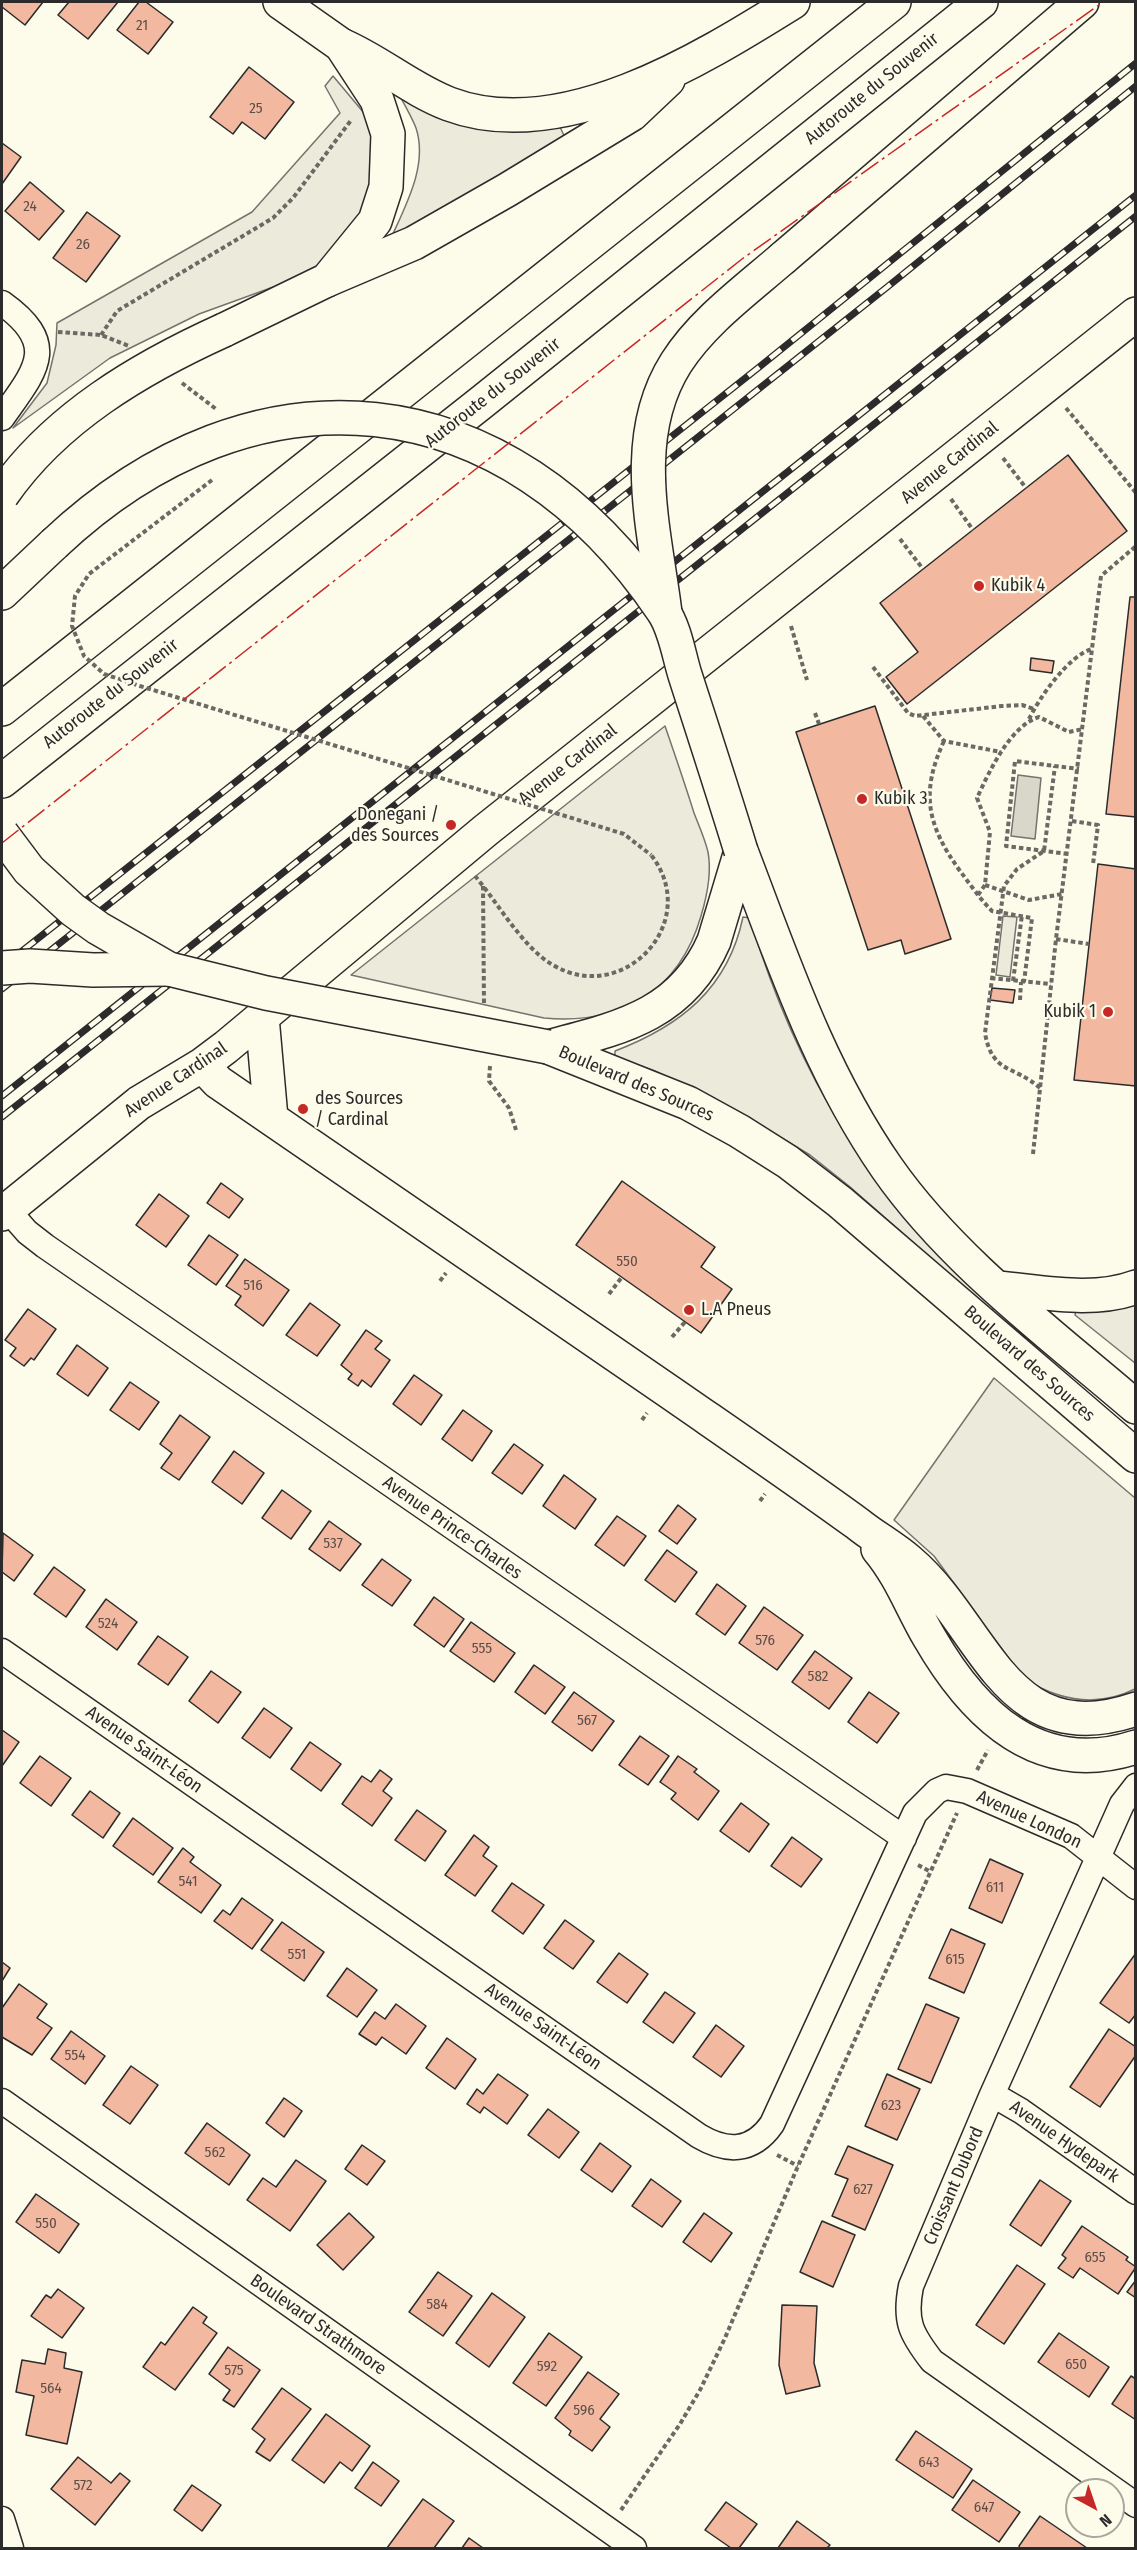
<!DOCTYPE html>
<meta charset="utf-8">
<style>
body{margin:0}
#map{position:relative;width:1137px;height:2550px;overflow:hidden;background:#fdfbea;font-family:"Fira Sans Condensed",sans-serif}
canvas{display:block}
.frame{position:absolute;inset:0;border:3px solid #2b2b2b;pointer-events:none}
.north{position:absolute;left:1065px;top:2478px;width:60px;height:60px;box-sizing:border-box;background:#fdfbea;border:2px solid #a9a89e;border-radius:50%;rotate:140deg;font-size:16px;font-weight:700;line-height:24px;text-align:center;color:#2b2b2b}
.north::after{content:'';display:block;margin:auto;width:21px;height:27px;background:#c62828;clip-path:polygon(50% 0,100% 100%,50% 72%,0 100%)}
</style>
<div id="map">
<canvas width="1137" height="2550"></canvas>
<div class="frame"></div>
<div class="north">N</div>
</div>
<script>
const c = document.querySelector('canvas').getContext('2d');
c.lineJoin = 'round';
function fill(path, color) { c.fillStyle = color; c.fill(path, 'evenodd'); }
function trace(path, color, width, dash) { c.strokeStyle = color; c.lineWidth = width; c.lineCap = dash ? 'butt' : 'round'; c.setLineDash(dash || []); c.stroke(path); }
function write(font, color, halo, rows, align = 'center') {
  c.font = font + ' "Fira Sans Condensed",sans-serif'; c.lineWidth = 4.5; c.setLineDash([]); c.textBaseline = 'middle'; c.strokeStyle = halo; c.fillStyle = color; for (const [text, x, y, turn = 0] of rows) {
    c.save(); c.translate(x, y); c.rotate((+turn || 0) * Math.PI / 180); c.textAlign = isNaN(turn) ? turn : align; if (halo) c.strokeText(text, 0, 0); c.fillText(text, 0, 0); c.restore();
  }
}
const green = new Path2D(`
 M333,76L369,119L373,148L372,181L362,210L340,247L316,267L276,286L199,314L110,358L13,428L47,383L56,345L57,323L252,212L340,113L325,86Z
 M397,90L486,126L514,131L560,127L567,142L388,245C403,210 429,167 416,128C411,115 403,103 397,90Z
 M665,726C675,755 685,784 694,813C699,826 705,839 708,852C712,873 707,896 701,916C679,992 621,1025 544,1018L351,975Z
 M1003,916L1017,917L1010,977L996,975Z
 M743,917L750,918C798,1079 871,1192 994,1308L991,1311L849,1186L810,1155L745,1116L655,1071L615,1057V1051C680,1026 728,989 743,917Z
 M1135,1303V1363L1075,1315L1076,1310Z
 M994,1378L1135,1498V1689C1097,1708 1060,1701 1024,1679L934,1556L894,1520Z`);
fill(green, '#ecebdb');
trace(green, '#74746e', 1.5);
const water = new Path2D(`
 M1018,775L1041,778L1035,839L1011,836Z`);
fill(water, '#d8d7c9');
trace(water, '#74746e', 1.5);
const building = new Path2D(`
 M2,2H43L25,25L2,7Z
 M69,2H118L88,39L58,15Z
 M139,2H146L173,22L148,54L117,30Z
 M249,67L294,102L265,139L242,122L233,134L210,117Z
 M2,143L21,157L2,184Z
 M30,182L64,211L39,240L5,211Z
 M87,212L120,236L86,282L53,258Z
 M1068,455L1127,531L907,704L886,677L918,652L880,603Z
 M1130,597H1136V817L1106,814Z
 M1031,658L1054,661L1052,673L1030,670Z
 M875,706L951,939L905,954L901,940L868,950L796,732Z
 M1098,864L1136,869V1086L1074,1080Z
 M992,988L1015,990L1013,1003L990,1000Z
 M622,1181L715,1247L701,1267L732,1289L701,1333L576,1245Z
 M221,1183L243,1199L229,1218L207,1203Z
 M159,1194L189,1216L166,1247L136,1225Z
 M209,1235L238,1255L216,1285L188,1265Z
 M245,1259L289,1290L263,1326L235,1305L241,1296L226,1286Z
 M310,1303L340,1325L317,1356L286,1335Z
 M28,1309L56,1329L34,1360L31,1358L24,1366L10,1356L16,1348L5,1340Z
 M366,1330L382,1341L375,1349L390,1360L371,1387L362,1380L358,1386L348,1379L352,1374L341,1365Z
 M77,1345L108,1368L88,1396L57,1374Z
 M414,1375L442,1395L421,1425L393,1404Z
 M130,1382L159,1402L139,1430L110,1410Z
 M463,1410L492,1431L472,1461L442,1439Z
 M180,1415L210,1437L179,1480L161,1468L172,1453L160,1444Z
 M514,1444L543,1465L522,1494L492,1473Z
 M234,1451L264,1473L242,1504L212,1482Z
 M564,1475L596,1499L575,1529L543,1506Z
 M282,1490L311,1511L291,1539L262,1518Z
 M678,1505L696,1519L677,1544L659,1531Z
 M617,1516L646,1536L624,1566L595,1545Z
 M329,1521L361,1544L340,1571L309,1549Z
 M3,1533L33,1555L14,1581L2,1572Z
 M667,1550L697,1572L675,1602L645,1580Z
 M382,1559L411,1580L392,1606L362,1585Z
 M54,1567L85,1590L66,1617L34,1594Z
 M717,1584L746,1606L725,1635L696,1614Z
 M434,1597L464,1619L444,1647L414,1625Z
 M106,1599L137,1622L117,1650L86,1627Z
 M764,1607L803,1635L777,1670L739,1643Z
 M471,1622L515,1653L494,1682L450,1651Z
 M158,1636L188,1657L168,1685L138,1664Z
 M815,1651L852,1678L829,1709L792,1682Z
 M534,1665L565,1687L545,1714L515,1692Z
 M211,1671L241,1692L218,1723L189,1701Z
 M574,1692L614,1721L592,1751L552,1722Z
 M869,1692L899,1713L877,1743L848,1722Z
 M264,1708L292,1728L270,1758L242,1738Z
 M2,1730L19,1742L2,1766Z
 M640,1736L669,1756L648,1785L619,1765Z
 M310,1742L341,1764L321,1791L291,1769Z
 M40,1756L71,1778L51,1806L20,1783Z
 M678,1756L697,1769L694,1772L719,1791L698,1820L671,1799L676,1793L660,1782Z
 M380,1770L392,1779L383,1791L392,1798L372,1826L342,1804L362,1776L371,1782Z
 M90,1791L120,1813L103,1838L72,1815Z
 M741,1803L769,1824L749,1852L720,1831Z
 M417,1810L446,1831L425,1861L395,1840Z
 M133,1818L173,1848L153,1875L113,1846Z
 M474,1835L489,1847L483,1856L497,1866L475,1896L445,1875Z
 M792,1837L822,1859L801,1887L771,1866Z
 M183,1848L194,1857L190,1862L221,1885L201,1913L158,1882Z
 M990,1859L1023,1874L1002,1923L969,1908Z
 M512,1883L544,1905L523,1934L492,1911Z
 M242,1898L273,1920L252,1949L214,1921L223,1910L230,1915Z
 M565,1920L594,1941L573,1969L544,1948Z
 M282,1922L324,1952L304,1981L261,1950Z
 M951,1929L985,1944L964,1993L929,1978Z
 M619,1953L648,1974L627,2003L597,1982Z
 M1136,1953V2014L1129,2023L1100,2003Z
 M2,1962L10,1968L2,1981Z
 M347,1968L377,1990L357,2017L327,1996Z
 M19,1984L47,2004L37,2018L52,2028L32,2055L2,2037V2008Z
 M665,1992L695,2013L673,2043L643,2022Z
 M396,2004L426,2026L406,2054L382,2037L376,2045L359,2034L375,2012L385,2019Z
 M926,2004L959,2018L931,2083L898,2069Z
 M716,2025L744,2046L721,2077L693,2057Z
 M1109,2029L1136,2047V2055L1100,2107L1070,2087Z
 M71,2031L105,2056L85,2084L51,2059Z
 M447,2038L476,2059L455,2089L426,2068Z
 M131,2066L158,2085L130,2124L103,2105Z
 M498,2074L528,2095L507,2124L484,2107L480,2113L467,2104L477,2089L483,2094Z
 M887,2074L920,2089L897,2140L865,2126Z
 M284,2098L302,2111L284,2137L266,2123Z
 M548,2109L579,2132L559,2158L528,2135Z
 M207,2123L250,2155L229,2185L185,2153Z
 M600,2143L631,2166L612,2192L581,2170Z
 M362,2145L385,2161L367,2185L345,2169Z
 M848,2146L893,2165L865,2230L832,2216L848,2179L835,2174Z
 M296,2160L326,2181L290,2231L247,2200L263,2178L276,2187Z
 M651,2179L681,2201L662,2227L632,2206Z
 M1040,2180L1071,2201L1041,2246L1010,2225Z
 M36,2194L79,2224L59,2253L16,2222Z
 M349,2213L374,2237L343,2270L317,2245Z
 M704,2213L732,2233L711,2262L683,2242Z
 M822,2221L855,2235L833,2287L800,2272Z
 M1082,2226L1128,2257L1126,2260L1136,2267L1118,2294L1080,2268L1073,2278L1058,2268L1066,2258L1062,2255Z
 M1017,2265L1045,2284L1004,2344L976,2325Z
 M438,2272L472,2296L443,2336L409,2312Z
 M1136,2280V2298L1127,2292Z
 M58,2289L84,2308L62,2338L31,2316L46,2295L51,2298Z
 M492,2293L525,2317L489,2367L456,2343Z
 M782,2305L817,2306L814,2363L820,2386L786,2394L779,2365Z
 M193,2307L207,2317L203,2323L217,2333L175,2390L143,2367L161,2342L165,2345Z
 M549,2333L582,2357L546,2406L513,2383Z
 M1059,2333L1109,2367L1089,2397L1038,2362Z
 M228,2347L260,2370L234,2407L223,2400L230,2390L209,2374Z
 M48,2349L66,2353L64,2368L82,2372L67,2444L26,2435L34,2396L16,2392L22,2360L45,2364Z
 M588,2372L619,2394L600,2419L610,2427L592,2451L569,2435L571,2431L555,2418Z
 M1131,2376L1136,2379V2420L1112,2404Z
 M282,2388L311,2409L270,2461L256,2452L265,2439L252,2429Z
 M326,2414L370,2446L352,2471L340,2462L324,2483L292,2460Z
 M916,2431L972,2469L953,2498L896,2460Z
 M78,2457L111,2483L120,2473L130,2481L95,2525L51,2489Z
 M373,2462L399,2481L381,2506L355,2488Z
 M973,2480L1020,2512L999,2542L952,2510Z
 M192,2485L221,2505L202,2531L174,2510Z
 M423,2499L454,2521L434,2548H387Z
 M726,2502L757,2524L739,2548H731L705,2530Z
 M1040,2516L1087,2548H1020L1019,2546Z
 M797,2521L830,2545L827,2548H778Z
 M469,2538L483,2548H462Z`);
fill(building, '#f2b8a0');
trace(building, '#2b2b2b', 1.5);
const street = new Path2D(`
 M2,303C61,345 35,371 2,418
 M7,1209L27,1232L45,1246L904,1838
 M2,1651L699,2136C726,2152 752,2153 772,2124L915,1813L937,1791L946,1787L967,1791L1071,1836L1136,1887
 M1136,1786L1122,1804L991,2097L911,2286C904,2321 911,2334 932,2361L1136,2505
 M991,2097L1002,2100L1021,2111L1136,2192
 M2,2101L634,2548
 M2,2519L11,2548`);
const secondary = new Path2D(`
 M224,330L327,280L375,221L386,187L388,134L377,100L341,45L280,2
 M2,593L54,544
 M741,851C783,961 819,1070 887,1168C951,1260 1051,1334 1136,1407
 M262,1017L271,1118
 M548,1047L688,1103L739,1131L788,1162L840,1202L1136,1456
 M548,1047C620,1028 682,1015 714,941L741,851
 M202,1065L218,1082C369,1186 520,1289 671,1393C733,1436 796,1479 858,1524C874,1537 893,1547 909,1561C986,1626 1004,1754 1136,1709
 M2,1214L139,1103L202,1065L226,1047L486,830L1136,314
 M998,1288C1043,1292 1093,1303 1136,1287
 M878,1549C900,1575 912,1608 929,1637C974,1715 1038,1779 1136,1747`);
const highway = new Path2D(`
 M341,45C379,61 410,89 449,104C561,146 700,60 793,2
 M783,258L1082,2
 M327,280L414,243L507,190L632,114L668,80
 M2,709L894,2
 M2,781L482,402L981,2`);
trace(street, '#2b2b2b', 27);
trace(secondary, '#2b2b2b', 36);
trace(highway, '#2b2b2b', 36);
trace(new Path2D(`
 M58,332L101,335L129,346
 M101,335L117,311L273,218L293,198L352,119
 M182,383L216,409
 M1066,408L1136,493
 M1003,458L1026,488
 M951,499L973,530
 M900,539L923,569
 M791,626L807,680
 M873,667L908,713L915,716L1002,706L1022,705L1034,709
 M815,713L819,724
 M923,716L944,741L1001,752
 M1029,719C1040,697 1068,656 1092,649
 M944,741C920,793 927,825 960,871C970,884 980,899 992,911L1032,918L1024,982
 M1072,821L1098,825L1093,864
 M1068,854L1006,846L1015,761L1079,769
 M475,876C498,903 523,948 553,965C624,1007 703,921 651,855
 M985,885L1029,900L1062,894
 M483,886L484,1004
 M978,895L985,885L990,832L977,798C989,772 1010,726 1039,717L1069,732L1083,729
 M1056,939L1089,944
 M991,978L1051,984
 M1013,981L1022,915
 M1020,1000L1021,982
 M490,1066L489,1081L509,1108L516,1130
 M1040,1088C1014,1065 992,1074 985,1033L1004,886L1017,869L1044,851L1055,766
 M1033,1154L1056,939L1101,576L1136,546
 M440,1281L446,1273
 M609,1294L622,1277
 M672,1337L685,1322
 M642,1420L647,1413
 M760,1501L765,1494
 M977,1770L988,1750
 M918,1865L931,1872
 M777,2155L798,2166
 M621,2510L680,2424L700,2390L725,2338L798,2166L957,1813`), '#6a6964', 4, [4.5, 3]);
trace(street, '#fdfbea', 24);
trace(secondary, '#fdfbea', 33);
trace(highway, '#fdfbea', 33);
const rail = new Path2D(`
 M2,967L758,368L1136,63
 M2,989L886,288L1136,86
 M2,1096L1136,195
 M2,1117L1136,216`);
trace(rail, '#2b2b2b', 7);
trace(rail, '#fdfbea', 4.5, [14]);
const secondaryBridge = new Path2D(`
 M2,495C55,418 140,368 224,330
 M54,544C255,354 508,380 663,611C675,628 679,656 685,675C704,734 723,792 741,851
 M2,834L29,870L73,910L98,928L169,969L266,993L548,1047`);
const highwayBridge = new Path2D(`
 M665,613C655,531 628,439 676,363C702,322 746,290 783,258
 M2,968L30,966L93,970L169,969`);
trace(secondaryBridge, '#2b2b2b', 36, []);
trace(highwayBridge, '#2b2b2b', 36, []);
trace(new Path2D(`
 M212,480L89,574L75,596L72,626L84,656L104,674L140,686L624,834L651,855`), '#6a6964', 4, [4.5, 3]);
trace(secondaryBridge, '#fdfbea', 33);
trace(highwayBridge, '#fdfbea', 33);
trace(new Path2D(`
 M2,843L742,259L1103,2`), '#c62828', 1.5, [21, 4.5, 3, 4.5]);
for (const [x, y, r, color] of [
 [979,586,6,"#c62828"],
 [862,799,6,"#c62828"],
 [451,825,6,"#c62828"],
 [1108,1012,6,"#c62828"],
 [303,1109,6,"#c62828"],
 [689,1310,6,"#c62828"]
]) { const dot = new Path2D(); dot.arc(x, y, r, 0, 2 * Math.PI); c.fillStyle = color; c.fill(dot); trace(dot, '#fdfbea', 2); }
write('15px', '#5d4e48', null, [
 ["21",142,26],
 ["25",256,109],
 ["24",30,207],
 ["26",83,245],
 ["550",627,1262],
 ["516",253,1286],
 ["537",333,1544],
 ["524",108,1624],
 ["576",765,1641],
 ["555",482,1649],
 ["582",818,1677],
 ["567",587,1721],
 ["541",188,1882],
 ["611",995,1888],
 ["551",297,1955],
 ["615",955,1960],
 ["554",75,2056],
 ["623",891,2106],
 ["562",215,2153],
 ["627",863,2190],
 ["550",46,2224],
 ["655",1095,2258],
 ["584",437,2305],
 ["650",1076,2365],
 ["592",547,2367],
 ["575",234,2371],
 ["564",51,2389],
 ["596",584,2411],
 ["643",929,2463],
 ["572",83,2486],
 ["647",984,2508]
]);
write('18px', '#2b2b2b', '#fdfbea', [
 ["Autoroute du Souvenir",872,89,-39],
 ["Autoroute du Souvenir",493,393,-38],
 ["Avenue Cardinal",950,463,-39],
 ["Autoroute du Souvenir",111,694,-38],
 ["Avenue Cardinal",568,765,-38],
 ["Avenue Cardinal",176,1080,-34],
 ["Boulevard des Sources",636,1084,23],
 ["Boulevard des Sources",1029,1364,41],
 ["Avenue Prince-Charles",452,1528,35],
 ["Avenue Saint-Léon",144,1750,35],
 ["Avenue London",1029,1820,25],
 ["Avenue Saint-Léon",543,2027,35],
 ["Avenue Hydepark",1064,2142,35],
 ["Croissant Dubord",954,2186,-67],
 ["Boulevard Strathmore",318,2325,35]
]);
write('18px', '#2b2b2b', '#fdfbea', [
 ["Kubik 4",991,586],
 ["Kubik 3",874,799],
 ["Donegani /",439,815,"right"],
 ["des Sources",439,836,"right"],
 ["Kubik 1",1096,1012,"right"],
 ["des Sources",315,1099],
 ["/ Cardinal",315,1120],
 ["L.A Pneus",701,1310]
], 'left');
</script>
